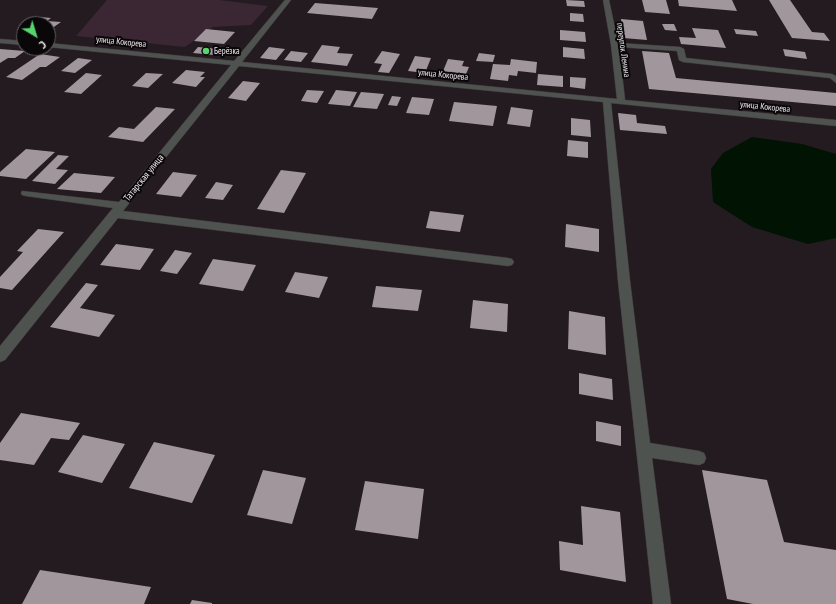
<!DOCTYPE html>
<meta charset="utf-8">
<style>
body{margin:0}
#map{position:relative;width:836px;height:604px;overflow:hidden;background:#231b20;font-family:"PT Sans Narrow",sans-serif}
canvas{display:block}
.north{position:absolute;left:16px;top:16px;width:40px;height:40px;box-sizing:border-box;background:#0a0709;border:1px solid #656164;border-radius:50%;rotate:142deg;font-size:11px;font-weight:700;line-height:16px;text-align:center;color:#eee8ec}
.north::after{content:'';display:block;margin:auto;width:14px;height:18px;background:#59d56f;clip-path:polygon(50% 0,100% 100%,50% 72%,0 100%)}
</style>
<div id="map">
<canvas width="836" height="604"></canvas>
<div class="north">С</div>
</div>
<script>
const c = document.querySelector('canvas').getContext('2d');
c.lineJoin = 'round';
function fill(path, color) { c.fillStyle = color; c.fill(path, 'evenodd'); }
function trace(path, color, width, dash) { c.strokeStyle = color; c.lineWidth = width; c.lineCap = dash ? 'butt' : 'round'; c.setLineDash(dash || []); c.stroke(path); }
function write(font, color, halo, rows, align = 'center') {
  c.font = font + ' "PT Sans Narrow",sans-serif'; c.lineWidth = 4; c.setLineDash([]); c.textBaseline = 'middle'; c.strokeStyle = halo; c.fillStyle = color; for (const [text, x, y, turn = 0] of rows) {
    c.save(); c.translate(x, y); c.rotate((+turn || 0) * Math.PI / 180); c.textAlign = isNaN(turn) ? turn : align; if (halo) c.strokeText(text, 0, 0); c.fillText(text, 0, 0); c.restore();
  }
}
fill(new Path2D(`
 M107,0H219L268,6L251,25L213,27L185,47L76,36Z`), '#3b2634');
fill(new Path2D(`
 M752,137L802,144L836,154V238L808,244L752,227L713,202L711,169L723,153Z`), '#011303');
fill(new Path2D(`
 M566,0L584,1L585,7L567,6Z
 M642,0H666L670,14L645,12Z
 M678,0H732L737,11L679,6Z
 M769,0H790L812,32L824,33L830,41L792,38Z
 M315,3L378,8L372,19L307,13Z
 M570,13L583,14L584,22L570,21Z
 M40,17L51,18L47,21L61,22L51,29H48V24H31Z
 M621,19L643,21L647,40L623,38Z
 M662,24H674L677,31L665,30Z
 M692,28L718,30L726,48L681,44L679,37L696,38Z
 M206,29L235,32L224,44L194,41Z
 M734,29L756,31L758,36L736,34Z
 M560,30L585,32L586,42L560,40Z
 M322,45L340,47L337,53L353,54L347,66L311,62Z
 M198,47L219,49L214,55L193,53Z
 M269,47L285,49L276,60L260,58Z
 M563,47L584,49L585,59L563,57Z
 M0,49L25,51L15,58H8L0,63Z
 M783,49L805,52L807,59L785,56Z
 M291,51L308,53L301,62L284,60Z
 M382,51L400,54L389,73L378,72L382,64L374,63Z
 M642,51L669,53L676,78L836,93V106L649,89Z
 M479,53L495,55L493,62L476,61Z
 M40,54L60,57L46,67H40L22,80L6,77Z
 M415,56L431,58L425,73L408,71Z
 M78,58L92,60L75,73L61,71Z
 M448,59L464,61L462,66L469,67L464,79L441,76Z
 M511,59L537,62L536,73L518,71L517,76L509,75L508,81L490,79L493,64L510,65Z
 M186,70L205,72L200,77H205L196,87L172,83Z
 M86,73L102,75L81,94L64,92Z
 M146,73L163,74L148,88L132,86Z
 M538,74L563,76V87L537,85Z
 M570,77L586,78L585,89L570,87Z
 M243,81L260,83L246,101L228,98Z
 M307,90L324,91L317,103L301,101Z
 M336,90L357,92L350,106L328,104Z
 M361,92L384,94L377,109L353,107Z
 M392,96L401,97L397,106L388,105Z
 M412,97L434,99L429,115L406,113Z
 M454,102L497,106L493,126L449,121Z
 M156,107L175,109L143,142L108,137L119,127L134,129Z
 M511,107L533,110L530,127L507,124Z
 M618,113L636,115L637,123L665,126L667,134L620,130Z
 M571,118L590,120L591,137L571,135Z
 M568,140L588,142V158L567,156Z
 M26,149L55,152L26,179L0,176V172Z
 M58,155L69,156L56,169L68,170L55,184L32,181Z
 M281,170L306,173L284,213L257,209Z
 M173,172L197,175L181,197L156,194Z
 M74,173L115,177L101,193L57,189Z
 M216,182L233,185L223,200L205,198Z
 M430,211L464,215L460,232L426,228Z
 M566,224L599,229V252L565,247Z
 M38,229L64,232L12,290L0,288V277L23,252L17,251Z
 M116,244L154,249L140,270L100,265Z
 M175,250L192,253L177,274L160,271Z
 M213,259L256,265L243,291L199,284Z
 M295,272L328,277L319,298L285,292Z
 M86,283L98,285L80,308L115,315L99,337L50,327Z
 M376,286L422,290L418,311L372,307Z
 M473,300L508,304L507,332L470,328Z
 M569,311L605,317L606,355L568,349Z
 M579,373L612,379L613,400L579,394Z
 M21,413L80,423L69,440L51,438L34,465L0,460V443Z
 M596,421L621,426V446L596,441Z
 M83,435L125,444L102,483L58,472Z
 M154,442L215,455L192,503L129,488Z
 M263,470L306,478L292,524L247,515Z
 M702,470L767,480L784,542L836,550V604H753L727,599Z
 M365,481L424,489L418,539L355,530Z
 M581,506L620,512L626,582L560,570L559,541L583,545Z
 M40,570L151,587L144,604H22Z
 M192,600L212,603V604H190Z`), '#a0969c');
const minor = new Path2D(`
 M285,0H291L242,62L617,99L611,45L603,0H609L618,43L680,47L684,49L686,58L832,74L836,76V83L830,78L683,62L679,60L677,51L619,47L625,100L836,120V126L611,103L630,281L650,443L699,451L704,453L706,458L704,463L699,465L652,458L671,604H653L618,281L603,102L239,66L123,211L508,258L512,259L514,262L512,265L508,266L118,218L5,360L0,362V346L113,208L26,196L22,195L21,193L22,191L119,202L231,65L48,47V43L234,61Z
 M0,39L24,41V45L0,43Z`);
trace(minor, '#3f383d', 1);
fill(minor, '#4f534f');
for (const [x, y, r, color] of [
 [206,51,4,"#59d56f"]
]) { const dot = new Path2D(); dot.arc(x, y, r, 0, 2 * Math.PI); c.fillStyle = color; c.fill(dot); trace(dot, '#0a0709', 1.5); }
write('9px', '#eee8ec', '#0a0709', [
 ["улица Кокорева",121,42,6],
 ["переулок Ленина",623,50,82],
 ["улица Кокорева",443,75,6],
 ["улица Кокорева",765,107,6]
]);
write('9px', '#eee8ec', '#0a0709', [
 ["Берёзка",214,51]
], 'left');
write('10px', '#eee8ec', '#0a0709', [
 ["Татарская улица",144,178,-51]
]);
</script>
